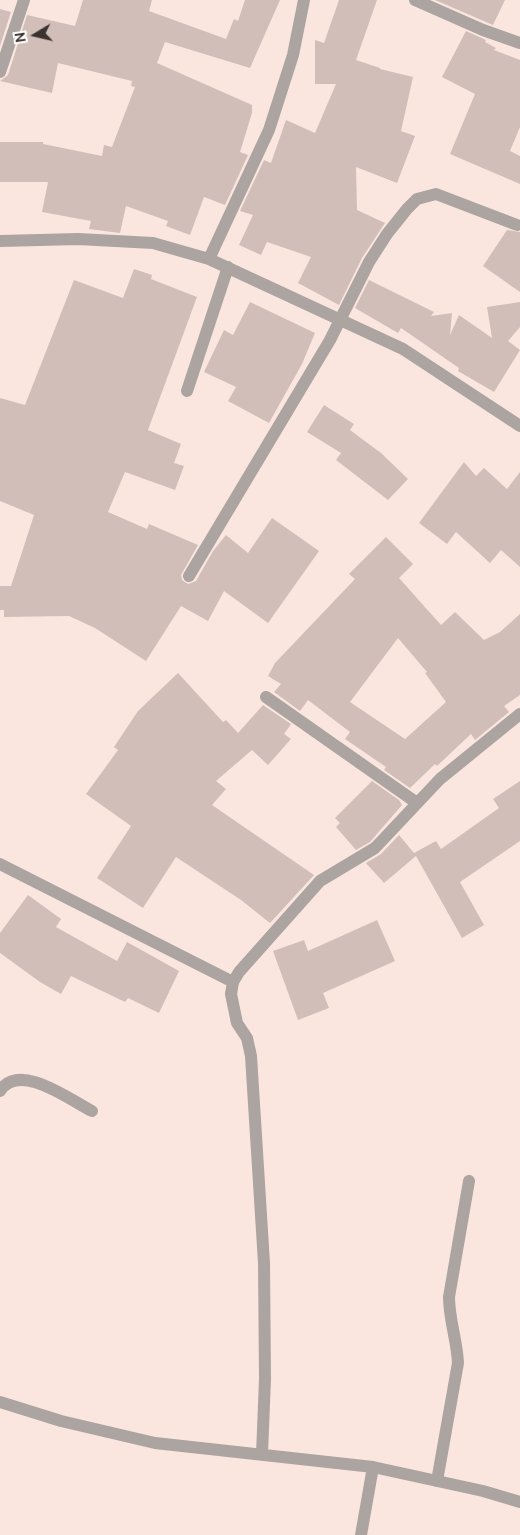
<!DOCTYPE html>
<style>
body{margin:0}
#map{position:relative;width:520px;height:1535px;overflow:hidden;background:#fae6df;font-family:Ubuntu,sans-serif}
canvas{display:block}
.north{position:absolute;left:10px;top:10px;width:50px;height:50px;-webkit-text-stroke:4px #fff;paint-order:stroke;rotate:261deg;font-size:14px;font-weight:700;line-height:20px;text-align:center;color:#3b3330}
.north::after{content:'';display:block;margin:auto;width:18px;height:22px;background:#3b3330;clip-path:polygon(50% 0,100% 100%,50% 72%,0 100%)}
</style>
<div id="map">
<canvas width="520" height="1535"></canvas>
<div class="north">N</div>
</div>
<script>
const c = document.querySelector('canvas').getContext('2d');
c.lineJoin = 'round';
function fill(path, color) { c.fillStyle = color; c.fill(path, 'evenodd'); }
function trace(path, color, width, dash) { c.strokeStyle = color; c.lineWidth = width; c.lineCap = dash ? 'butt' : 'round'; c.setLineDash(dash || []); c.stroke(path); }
fill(new Path2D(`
 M83,0H152L149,11L226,39L234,19L238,21L245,0H280L250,68L165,42L157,63L252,105V113L240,152L248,155L225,205L204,197L190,235L166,226L168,221L126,206L120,233L89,229L91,221L42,212L48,182H0V142H43V144L102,156L104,145L112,147L135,87L131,86L132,81L58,63L52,93L0,81L8,75L27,15L75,26Z
 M339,0H377L356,60L380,68V69L413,77L401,131L415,136L397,183L356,167L357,210L385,223L362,258L339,305L298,283L311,257L267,242L261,255L239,245L253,215L240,211L264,160L271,163L286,120L315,133L336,84H315V40L324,43Z
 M435,0H505L493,25Z
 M0,9L11,12L0,46Z
 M466,31L486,40L485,42L496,48L494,50L520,60V127L510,151L520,156V184L450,154L475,94L442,77Z
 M507,230L520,232V292L483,266Z
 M134,269L152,275L151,279L197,297L148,430L181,444L174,463L184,466L175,490L125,472L108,512L147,529L149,524L198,545L181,575L182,580L188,584L196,581L213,551L226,535L248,553L272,518L319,551L268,623L224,591L208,621L181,606L146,661L95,628L69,616L4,617V610H0V586H11L34,515L0,501V398L25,405L74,280L123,298Z
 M369,280L434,312L431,316L452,313L450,335L459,315L492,338L487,307L520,302V327L508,341L520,350L494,392L458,371L459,368L401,328L398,333L355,308Z
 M250,302L315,333L302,364L269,423L228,401L236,387L204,372L224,330L233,335Z
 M324,405L354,424L350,430L381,453L408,479L388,500L336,460L341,453L307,432Z
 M464,462L476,476L484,468L507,489L520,472V567L501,550L490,563L456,532L447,544L419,523Z
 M386,537L413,564L399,578L441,625L455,612L484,640L500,632L520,614V695L504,706L509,712L475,740L471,734L437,766L435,764L410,788L384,770L386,767L345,739L350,732L308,700L300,711L274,692L281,684L268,676L275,663L355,579L349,574ZM398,638L427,672L425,673L446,702L405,739L350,702Z
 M178,673L223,722L226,720L238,733L263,705L291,724L284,734L291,739L268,765L252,750L216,781L226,789L212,805L314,875L270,923L241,900L176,857L143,908L97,878L131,826L86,794L118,750L114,747L138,711Z
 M372,781L399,800L402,805L370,842L356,850L336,827L340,823L335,818Z
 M520,781V841L460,882L484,925L462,938L416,856L384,883L366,863L381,854L399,835L414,853L436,841L441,849L499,808L493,799Z
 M28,895L61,919L56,927L117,961L127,942L179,971L159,1013L128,998L125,1002L71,976L61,994L40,982L0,953V933Z
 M377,920L395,961L323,993L329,1008L298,1020L273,951L304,940L308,951Z`), '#d2beb8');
trace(new Path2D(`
 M415,0L483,30L520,43
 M0,72L24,0
 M0,241L78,239L153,243L209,259L403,349L520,426
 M209,259L269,130L293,55L304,0
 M187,391L228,267
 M189,576L330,340L369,262L387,234L407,209L417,199L436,194L517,225
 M266,697L417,803
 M0,864L233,982
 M0,1091C19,1061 70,1100 92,1111
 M0,1402L61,1421L155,1443L373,1467L483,1491L520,1502
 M262,1454L265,1379L264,1263L251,1056L247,1038L237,1023L231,994L233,982L239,972L320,881L375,848L440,779L520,714
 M437,1481L458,1363C457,1340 449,1320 449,1297L469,1181
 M361,1535L373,1467`), '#aca4a1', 12);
</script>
